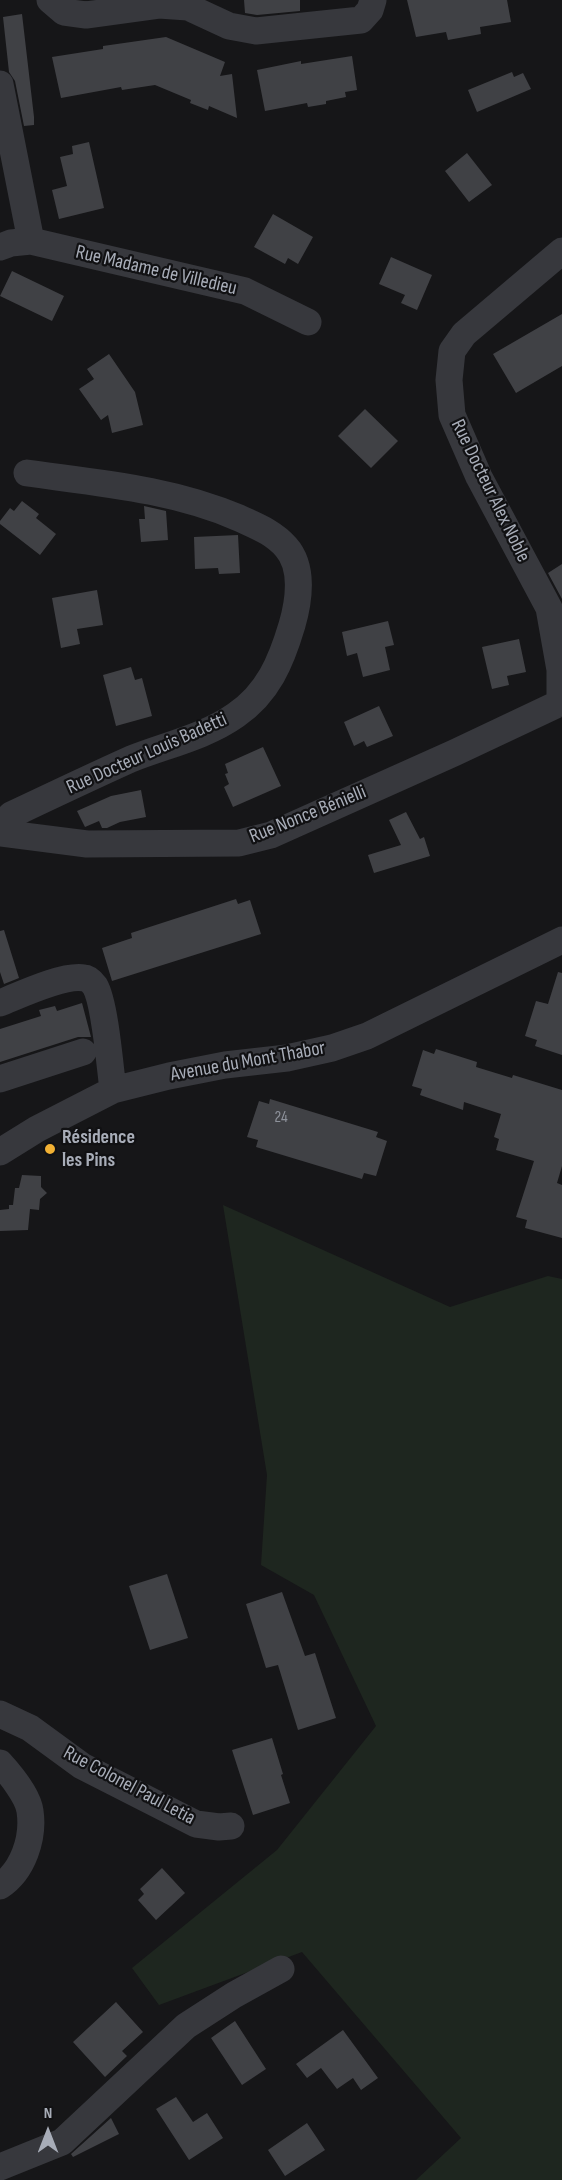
<!DOCTYPE html>
<meta charset="utf-8">
<style>
body{margin:0}
#map{position:relative;width:562px;height:2180px;overflow:hidden;background:#161618;font-family:"Sofia Sans Condensed",sans-serif}
canvas{display:block}
.north{position:absolute;left:18px;top:2102px;width:60px;height:60px;-webkit-text-stroke:4px #111113;paint-order:stroke;rotate:0deg;font-size:16px;font-weight:700;line-height:24px;text-align:center;color:#a8adb8}
.north::after{content:'';display:block;margin:auto;width:21px;height:27px;background:#a8adb8;clip-path:polygon(50% 0,100% 100%,50% 72%,0 100%)}
</style>
<div id="map">
<canvas width="562" height="2180"></canvas>
<div class="north">N</div>
</div>
<script>
const c = document.querySelector('canvas').getContext('2d');
c.lineJoin = 'round';
function fill(path, color) { c.fillStyle = color; c.fill(path, 'evenodd'); }
function trace(path, color, width, dash) { c.strokeStyle = color; c.lineWidth = width; c.lineCap = dash ? 'butt' : 'round'; c.setLineDash(dash || []); c.stroke(path); }
function write(font, color, halo, rows, align = 'center') {
  c.font = font + ' "Sofia Sans Condensed",sans-serif'; c.lineWidth = 4.5; c.setLineDash([]); c.textBaseline = 'middle'; c.strokeStyle = halo; c.fillStyle = color; for (const [text, x, y, turn = 0] of rows) {
    c.save(); c.translate(x, y); c.rotate((+turn || 0) * Math.PI / 180); c.textAlign = isNaN(turn) ? turn : align; if (halo) c.strokeText(text, 0, 0); c.fillText(text, 0, 0); c.restore();
  }
}
fill(new Path2D(`
 M223,1205L450,1307L548,1276L562,1279V2180H416L461,2138L302,1952L159,2005L132,1968L277,1850L376,1726L314,1595L261,1565L267,1475Z`), '#1e261f');
fill(new Path2D(`
 M244,0H300V11L257,15L245,13Z
 M407,0H507L511,22L480,27L481,34L448,40L446,32L416,37Z
 M22,14L34,117V125L24,126L15,81L9,72L3,17Z
 M166,37L225,62L220,76L232,74L237,118L209,106L208,110L190,103L191,100L155,85L122,90L121,87L61,98L52,57L103,49V46Z
 M352,56L357,90L345,92L346,97L326,101V104L308,107L307,103L265,111L257,70L301,61V64Z
 M512,72L514,77L523,73L531,89L477,112L468,90Z
 M89,142L104,208L59,219L52,190L67,186L60,157L73,154L72,146Z
 M467,153L492,185L469,202L445,171Z
 M273,214L313,237L298,264L288,258L285,264L254,247Z
 M391,257L432,275L417,310L401,303L405,295L379,284Z
 M12,271L64,296L52,321L0,296Z
 M562,314V366L516,393L493,354Z
 M109,354L135,392L143,425L112,433L108,415L101,420L79,389L94,379L87,369Z
 M365,409L398,441L371,468L338,436Z
 M22,501L39,514L36,518L56,534L40,555L0,524V521L10,508L14,511Z
 M144,506L166,511L168,540L141,542L139,519H145Z
 M238,535L240,573L219,574L218,568L195,569L194,537Z
 M562,564V599L548,573Z
 M97,590L103,625L77,629L80,644L61,648L52,598Z
 M388,621L394,645L385,647L390,670L363,677L357,653L347,656L342,632Z
 M519,639L526,672L507,676L509,685L492,689L482,647Z
 M131,667L135,680L142,678L152,716L116,726L103,675Z
 M379,706L393,736L367,747L364,741L354,746L344,722Z
 M263,747L281,786L233,807L224,787L229,784L225,774L228,773L225,764Z
 M141,790L146,817L120,822L107,828H102L99,821L85,827L77,811L111,796Z
 M406,812L420,839L424,837L430,856L374,873L368,855L401,845L389,820Z
 M236,899L238,904L250,900L261,934L112,981L102,948L132,938L131,933Z
 M4,930L19,978L4,984L0,972V931Z
 M558,972L562,973V1055L535,1046L537,1040L525,1036L536,1001L548,1004Z
 M82,1003L91,1037H78L0,1062V1029L41,1016L39,1010L55,1006L57,1011Z
 M436,1049L477,1062L476,1067L512,1078L513,1075L562,1090V1166L557,1183L562,1185V1238L525,1228L527,1220L516,1217L534,1161L496,1150L499,1139L494,1137L501,1114L464,1102L463,1110L420,1095L422,1089L412,1086L423,1050L434,1054Z
 M270,1099L378,1132L376,1137L387,1141L376,1176L364,1173L362,1179L256,1147L258,1140L247,1137L259,1101L269,1104Z
 M22,1175L41,1176V1187L47,1193L40,1199L39,1210L30,1209L28,1230L0,1231V1210L9,1209V1205H13L15,1188H19Z
 M167,1574L188,1638L150,1650L129,1586Z
 M282,1592L305,1656L315,1653L336,1718L298,1730L278,1665L266,1668L246,1604Z
 M272,1738L283,1774L281,1775L290,1803L253,1815L232,1750Z
 M162,1868L185,1893L156,1920L138,1900L144,1894L140,1889Z
 M116,2002L143,2032L122,2051L127,2056L105,2077L73,2042Z
 M235,2021L266,2069L242,2085L211,2038Z
 M343,2030L378,2078L361,2090L353,2078L337,2089L321,2068L307,2078L296,2064Z
 M176,2097L193,2122L207,2113L223,2138L189,2160L156,2109Z
 M111,2118L119,2134L73,2157L71,2154Z
 M307,2123L325,2150L285,2176L268,2150Z`), '#404145');
trace(new Path2D(`
 M50,0L64,12L86,15L159,5L188,7L229,26L256,31L361,20L370,10L373,0
 M0,84L31,241
 M0,247L11,243L31,241L245,291L308,322
 M560,703V670L549,608L479,477L452,415L449,380L452,351L464,334L562,251
 M0,826L11,815C51,796 91,777 131,759C166,745 205,737 236,715C268,693 281,662 292,625C299,601 304,567 286,547C273,532 256,526 239,518C172,489 99,483 27,473
 M0,833L87,844L239,843L271,835L454,753L562,702
 M0,1003C20,995 64,974 84,978C88,978 92,982 95,986C105,1003 110,1067 113,1090
 M0,1079L83,1052
 M0,1152L37,1129L113,1090L169,1076L225,1065L287,1058L332,1048L367,1036L562,940
 M0,1714L30,1728L82,1766L196,1824L219,1827L231,1826
 M0,1763C10,1774 28,1796 30,1811C34,1838 23,1871 0,1886
 M0,2167L62,2142L186,2026L234,1995L281,1969`), '#37383d', 27);
for (const [x, y, r, color] of [
 [50,1149,6,"#f2b134"]
]) { const dot = new Path2D(); dot.arc(x, y, r, 0, 2 * Math.PI); c.fillStyle = color; c.fill(dot); trace(dot, '#111113', 2); }
write('16px', '#8e929b', null, [
 ["24",281,1118]
]);
write('20px', '#a8adb8', '#111113', [
 ["Rue Madame de Villedieu",156,271,13],
 ["Rue Docteur Alex Noble",490,491,64],
 ["Rue Docteur Louis Badetti",147,754,-24],
 ["Rue Nonce Bénielli",308,815,-22],
 ["Avenue du Mont Thabor",248,1062,-10],
 ["Rue Colonel Paul Letia",129,1786,28]
]);
write('bold 20px', '#a8adb8', '#111113', [
 ["Résidence",62,1138],
 ["les Pins",62,1161]
], 'left');
</script>
